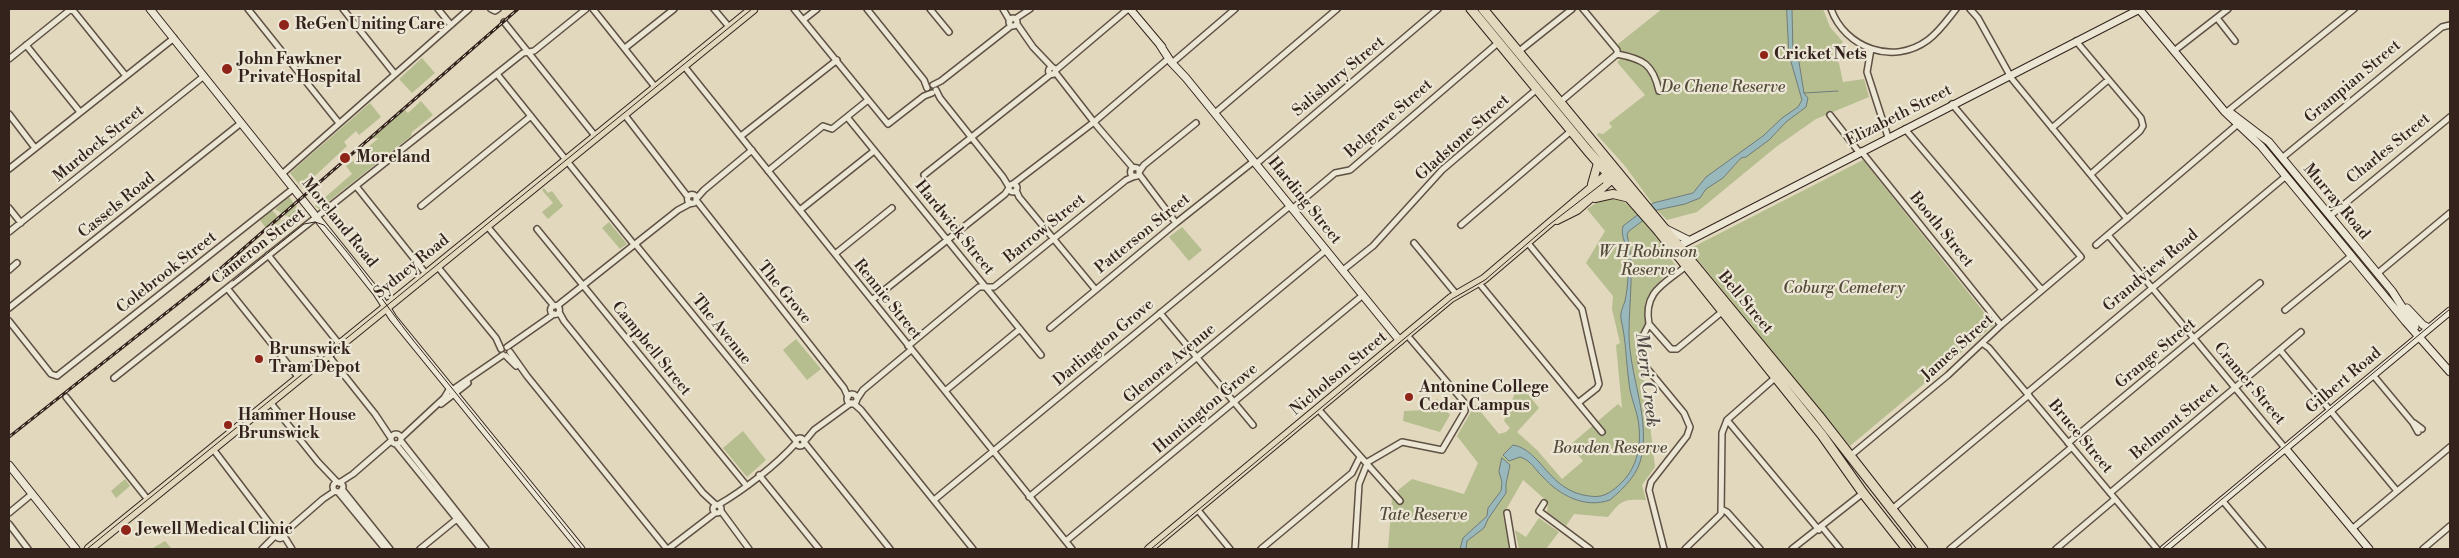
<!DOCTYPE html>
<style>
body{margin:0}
#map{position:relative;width:2459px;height:558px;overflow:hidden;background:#e1d8be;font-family:"Libre Bodoni",serif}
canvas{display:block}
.frame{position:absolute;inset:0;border:10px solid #34231c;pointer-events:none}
</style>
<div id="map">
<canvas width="2459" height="558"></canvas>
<div class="frame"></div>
</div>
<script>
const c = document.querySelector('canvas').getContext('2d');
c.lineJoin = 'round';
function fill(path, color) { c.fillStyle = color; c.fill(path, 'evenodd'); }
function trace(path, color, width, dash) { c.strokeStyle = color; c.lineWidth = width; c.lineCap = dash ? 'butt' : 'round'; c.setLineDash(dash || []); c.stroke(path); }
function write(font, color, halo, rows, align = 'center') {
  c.font = font + ' "Libre Bodoni",serif'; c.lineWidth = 4.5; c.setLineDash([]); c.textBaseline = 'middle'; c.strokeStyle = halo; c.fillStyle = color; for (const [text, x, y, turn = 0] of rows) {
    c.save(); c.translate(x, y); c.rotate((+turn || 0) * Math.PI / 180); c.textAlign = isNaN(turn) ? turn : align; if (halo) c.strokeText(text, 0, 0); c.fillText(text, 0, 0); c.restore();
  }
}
fill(new Path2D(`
 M1662,9H1823L1830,27L1843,42L1832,55L1839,63L1843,82L1864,79L1869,97L1816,119L1776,147L1697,212L1667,220L1657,210L1625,166L1597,135L1598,133L1603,134L1612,127L1609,123L1645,95L1617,62L1622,57L1618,44Z
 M422,58L435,73L412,93L399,79Z
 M421,101L433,115L412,132L411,136L319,209L315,206L352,174L346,166L371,149L369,146L379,138L368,139L403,108L408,113Z
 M370,103L381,117L359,135L356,131L344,142L347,146L302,188L290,173Z
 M1863,160L1994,325L1850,446L1689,249Z
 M544,188L548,193L552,191L563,206L548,219L542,212L553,203L542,190Z
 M289,197L297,207L286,216L275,209Z
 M1614,197C1635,202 1663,247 1676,266C1659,282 1640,296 1647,322L1637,344V357L1644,373L1655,467L1642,485L1646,500C1622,499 1622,500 1608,517L1574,514L1566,526L1547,512L1548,502L1523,480L1503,515L1509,549H1388L1392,498L1399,492L1397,491L1412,479L1464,494L1478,463L1457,436L1475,405L1499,434L1506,432L1510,428L1504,421L1519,383L1539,408L1517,432L1537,450L1562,479L1583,461L1570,445L1618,404L1622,408L1616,345L1620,343L1612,309L1613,296L1586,263L1605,231L1587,209L1599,201Z
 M298,207L305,215L297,222L287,216Z
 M272,210L281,220L268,231L260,220Z
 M283,220L294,225L276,240L269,231Z
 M609,222L627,244L620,249L602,228Z
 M1182,227L1202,250L1189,261L1169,237Z
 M796,339L821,369L807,380L783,350Z
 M1437,399L1450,415L1440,432L1403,421L1404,411L1425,410Z
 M743,431L766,460L747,477L723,448Z
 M125,479L130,486L116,498L111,491Z
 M1539,518L1559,532L1546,549H1519L1515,530L1526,537Z
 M165,541L172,549H151Z`), '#b6be8f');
const water = new Path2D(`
 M1787,9H1792L1793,54L1799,62L1804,93L1808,98L1806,107L1786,122L1769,140L1746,157L1741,158L1723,178L1706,189L1700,198L1685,204L1657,210L1629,231L1627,234C1635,267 1629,300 1629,333C1629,374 1649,414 1642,454C1639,474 1624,488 1610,500C1585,509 1559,495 1543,477C1534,469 1532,461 1520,457L1509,461L1503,455L1513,445C1542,450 1548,491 1589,496C1602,498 1609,494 1619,485C1636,470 1641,449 1639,427C1638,412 1630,397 1629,383C1626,361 1626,340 1621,319C1620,312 1623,307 1625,301C1628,287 1629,269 1628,255C1627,245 1620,236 1623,226L1653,203L1693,193L1706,177L1763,136L1782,118L1798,107L1802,100L1789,55Z
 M1502,458L1510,465L1506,484V493L1488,519L1484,528L1467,541L1466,549H1460L1463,538L1487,516L1488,508L1501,491L1502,482L1499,472Z`);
fill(water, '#98b8bb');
trace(water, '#707c7b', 1);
trace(new Path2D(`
 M1804,93L1838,91`), '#707c7b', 1);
const street = new Path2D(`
 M72,9L126,76
 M248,9L339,123
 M343,9L394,73
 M438,9L451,25
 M491,9L495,11L498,9
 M593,9L656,88
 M714,9L730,28
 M794,9L888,124L924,96L932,93
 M867,9L924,80L927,88
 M930,9L949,32
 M1003,9L1010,21
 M1831,9C1845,48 1893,66 1928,40C1939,32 1948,19 1956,9
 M1970,9L1978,18L2012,79L2127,219
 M2217,18L2235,41
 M1009 22a4 4 0 1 1 8 0a4 4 0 1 1-8 0Z
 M1015,19L1030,9
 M803,20L817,9
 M504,22L596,137
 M1017,24L1033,47L1052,67
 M2076,41L2141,118L2143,126L2140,131L2091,174
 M26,45L80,112
 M625,48L674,9
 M1871,49L1867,72L1888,137
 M2174,51L2228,9
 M1518,52L1572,9
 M1617,54C1643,59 1653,64 1659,91
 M9,59L71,9
 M1172,63L1235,9
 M684,66L1072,549
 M1048.5 71a3.5 3.5 0 1 1 7 0a3.5 3.5 0 1 1-7 0Z
 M1056,70L1128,9
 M1055,72L1097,126L1133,168
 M497,74L632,242
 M933,85L941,81L1011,26
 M936,90L940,98L1003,177L1009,187
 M1559,103L1617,54V50L1583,9
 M2228,111L2354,9
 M1215,113L1337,9
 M9,114L35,148
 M624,114L688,197
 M1830,115L1859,152
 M847,117L1041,355
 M2052,128L2108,80
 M1905,129L2042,290
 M741,136L837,60
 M1861,151L2001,325
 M2282,158L2442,27L2450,25
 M1256,164L1438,9
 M1130.5 172a4.5 4.5 0 1 1 9 0a4.5 4.5 0 1 1-9 0Z
 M9,169L174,38
 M768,171L823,126L832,129L868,100
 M1139,172L1144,165L1196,123
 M282,174L469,9
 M1139,174L1176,223
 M924,175L1051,74
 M1009 188a4 4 0 1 1 8 0a4 4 0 1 1-8 0Z
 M1013,184L1094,122L1168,59
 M356,186L427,275
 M1016,190L1019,197L1095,289
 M687.5 199a4.5 4.5 0 1 1 9 0a4.5 4.5 0 1 1-9 0Z
 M696,199L704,190L752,150
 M696,200L844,388L848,397
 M421,206L531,116
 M9,208L21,223
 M1292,209L1335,173L1350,170L1499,42
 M800,210L874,151
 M2330,216L2450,117
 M1461,225L1571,131
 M487,226L554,306
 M537,229L746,485
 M9,232L204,76
 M2109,236L2285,448
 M1527,242L1582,309L1599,384L1597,388L1578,403
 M1414,243L1457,295
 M636,245L796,441
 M2096,245L2238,124
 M835,254L892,208
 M268,255L340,345
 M437,266L496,338L501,349
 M9,270L17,263
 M1343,270L1373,246L1442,170L1537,89
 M2378,273L2450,213
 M1479,283L1602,432
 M227,288L299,378
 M872,300L1005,194L1009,188
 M550.5 310a4.5 4.5 0 1 1 9 0a4.5 4.5 0 1 1-9 0Z
 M557,306L678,210L691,203
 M9,308L241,123
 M2285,310L2351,256
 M559,312L564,321L703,493L716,505
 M1160,313L1253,425
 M9,321L51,374L57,376L294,188
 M1649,324L1640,342L1641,361L1684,413L1690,427L1687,436L1651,482L1649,490L1664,549
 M1649,324L1671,349H1677L1723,311
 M1649,324C1643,292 1664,284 1685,267
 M1050,328L1176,223L1254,161
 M1982,343L1989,348L2157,549
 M908,346L979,287H994L1126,180L1135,176
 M507,347L554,314
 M2280,350L2397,491
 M510,352L527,376L667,549
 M328,355L375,414L391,438
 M506,356L516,366
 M2373,375L2413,423L2418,432
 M114,378L523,53L534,51L586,9
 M452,390L503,355
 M945,391L1020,329
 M2027,393L2286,176
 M847 399a5 5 0 1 1 10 0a5 5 0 1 1-10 0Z
 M66,397L149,501
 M857,399L863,390L911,350
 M270,402L318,462L337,482
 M853,403L861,410L973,549
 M441,404L468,383
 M1318,409L1400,501
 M1727,420L1819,530
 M2414,423L2422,429
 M391 439a5 5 0 1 1 10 0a5 5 0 1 1-10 0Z
 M401,438L444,398L450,388
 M796 442a4 4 0 1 1 8 0a4 4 0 1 1-8 0Z
 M401,441L486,549
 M804,442L890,549
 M804,442L814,430L851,403
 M2068,443L2260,283
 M396,444L481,549
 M213,449L276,532
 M1850,456L1948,375L2001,325L2081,257L1952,104
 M1366,463L1402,442L1442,450L1465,411L1464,402L1407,335
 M759,475L819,549
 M333 487a5 5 0 1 1 10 0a5 5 0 1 1-10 0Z
 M339,483L353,474L391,441
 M342,489L390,549
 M338,492L385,549
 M2110,493L2301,332
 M1029,497L1326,250
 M934,500L1290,206
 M2222,500L2263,549
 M1544,503L1539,511L1590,549
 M713 509a4 4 0 1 1 8 0a4 4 0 1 1-8 0Z
 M718,505C744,490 776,465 796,443
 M1197,509L1230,549
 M1721,509L1727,512L1760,549
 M1891,510L2029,395
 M721,511L749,549
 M9,513L32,494
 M1507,513L1513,549
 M9,524L28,549
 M1822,527L1840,549
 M2352,529L2450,447
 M275.5 534a4.5 4.5 0 1 1 9 0a4.5 4.5 0 1 1-9 0Z
 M284,533L323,499L335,491
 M284,536L292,549
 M1066,541L1363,295
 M262,549L276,535
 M420,549L458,518
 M668,549L715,513
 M1261,549L1352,473L1360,457
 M1355,549L1359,484L1367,464
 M1685,549L1721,514L1722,433L1727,420L1776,377
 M1792,549L1863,493
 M1950,549L2072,447
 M2056,549L2115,499
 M2423,549L2450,526`);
const secondary = new Path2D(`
 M150,9L377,293L393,318L581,549
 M1130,9L1162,47
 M2139,9L2225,112L2261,146L2405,321L2450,372
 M1160,45L1171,62L1186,78L1400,341
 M2231,113L2269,142L2392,291L2415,327
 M1666,229L1688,240
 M1675,248L2140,9
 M2407,308L2423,325L2429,328
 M2285,448L2369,549
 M9,465L76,549
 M2164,549L2450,311`);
const primary = new Path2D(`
 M1592,184L1598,163
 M1595,198L1613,194L1630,198
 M1557,220L1577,210L1617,175
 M1149,549L1451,298L1484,279L1611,171`);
const highway = new Path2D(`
 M1471,9L1588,151L1656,228L1822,435L1863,493L1907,549
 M1483,9L1819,416L1923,549
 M89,549L753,9`);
trace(street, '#5f5044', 8);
trace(secondary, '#34231c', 9);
trace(primary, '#34231c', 10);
trace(highway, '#34231c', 11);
trace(street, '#ece6d5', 5);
trace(secondary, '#ece6d5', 7);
trace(primary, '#e1d8be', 8);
trace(highway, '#e1d8be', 9);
trace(new Path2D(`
 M233,281L304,224L315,222L324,225C357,261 383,302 413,340L582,549
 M87,549L752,9
 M1151,549L1452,299L1485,280L1550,224L1603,183
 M2162,549L2450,309`), '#34231c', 1);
const rail = new Path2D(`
 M9,437L204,283L518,9`);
trace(rail, '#34231c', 3);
trace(rail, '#ece6d5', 1, [4]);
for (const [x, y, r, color] of [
 [284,25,6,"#8f2418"],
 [1764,55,5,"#8f2418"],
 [227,69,6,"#8f2418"],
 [345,158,6,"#8f2418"],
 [259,359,5,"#8f2418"],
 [1409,397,5,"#8f2418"],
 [228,425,5,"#8f2418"],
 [126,530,6,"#8f2418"]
]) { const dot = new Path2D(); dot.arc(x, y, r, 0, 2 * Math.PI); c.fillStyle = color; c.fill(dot); trace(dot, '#ece6d5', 2); }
write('bold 16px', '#34231c', '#ece6d5', [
 ["ReGen Uniting Care",295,25],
 ["Cricket Nets",1774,55],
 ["John Fawkner",238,60],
 ["Private Hospital",238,78],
 ["Moreland",356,158],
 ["Brunswick",269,350],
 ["Tram Depot",269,368],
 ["Antonine College",1419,388],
 ["Cedar Campus",1419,406],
 ["Hammer House",238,416],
 ["Brunswick",238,434],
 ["Jewell Medical Clinic",137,530]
], 'left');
write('16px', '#34231c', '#ece6d5', [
 ["Salisbury Street",1339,77,-40],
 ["Grampian Street",2353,82,-40],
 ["Elizabeth Street",1899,116,-27],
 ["Belgrave Street",1389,119,-41],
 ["Gladstone Street",1463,138,-42],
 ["Murdock Street",99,144,-39],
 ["Charles Street",2389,149,-39],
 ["Harding Street",1304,201,51],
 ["Murray Road",2336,202,50],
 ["Cassels Road",117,206,-39],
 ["Moreland Road",339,223,51],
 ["Hardwick Street",954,228,51],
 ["Barrow Street",1045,229,-39],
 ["Booth Street",1941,230,51],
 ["Patterson Street",1143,234,-39],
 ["Cameron Street",259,247,-38],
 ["Sydney Road",412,267,-39],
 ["Grandview Road",2151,271,-40],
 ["Colebrook Street",167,273,-38],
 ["The Grove",784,293,51],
 ["Rennie Street",887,300,51],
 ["Bell Street",1745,303,50],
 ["The Avenue",721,330,51],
 ["Darlington Grove",1104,343,-40],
 ["James Street",1958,348,-42],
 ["Campbell Street",651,349,51],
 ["Grange Street",2156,354,-40],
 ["Glenora Avenue",1170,364,-40],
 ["Nicholson Street",1339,374,-40],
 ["Gilbert Road",2344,381,-40],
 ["Cramer Street",2249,384,50],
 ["Huntington Grove",1206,409,-40],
 ["Belmont Street",2175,422,-40],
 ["Bruce Street",2080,437,50]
]);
write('italic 16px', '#544a39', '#ece6d5', [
 ["De Chene Reserve",1723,88],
 ["W H Robinson",1648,253],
 ["Reserve",1648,271],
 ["Coburg Cemetery",1844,289],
 ["Bowden Reserve",1610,449],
 ["Tate Reserve",1423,516]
]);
write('italic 18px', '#4d4844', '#ece6d5', [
 ["Merri Creek",1646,380,83]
]);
</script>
